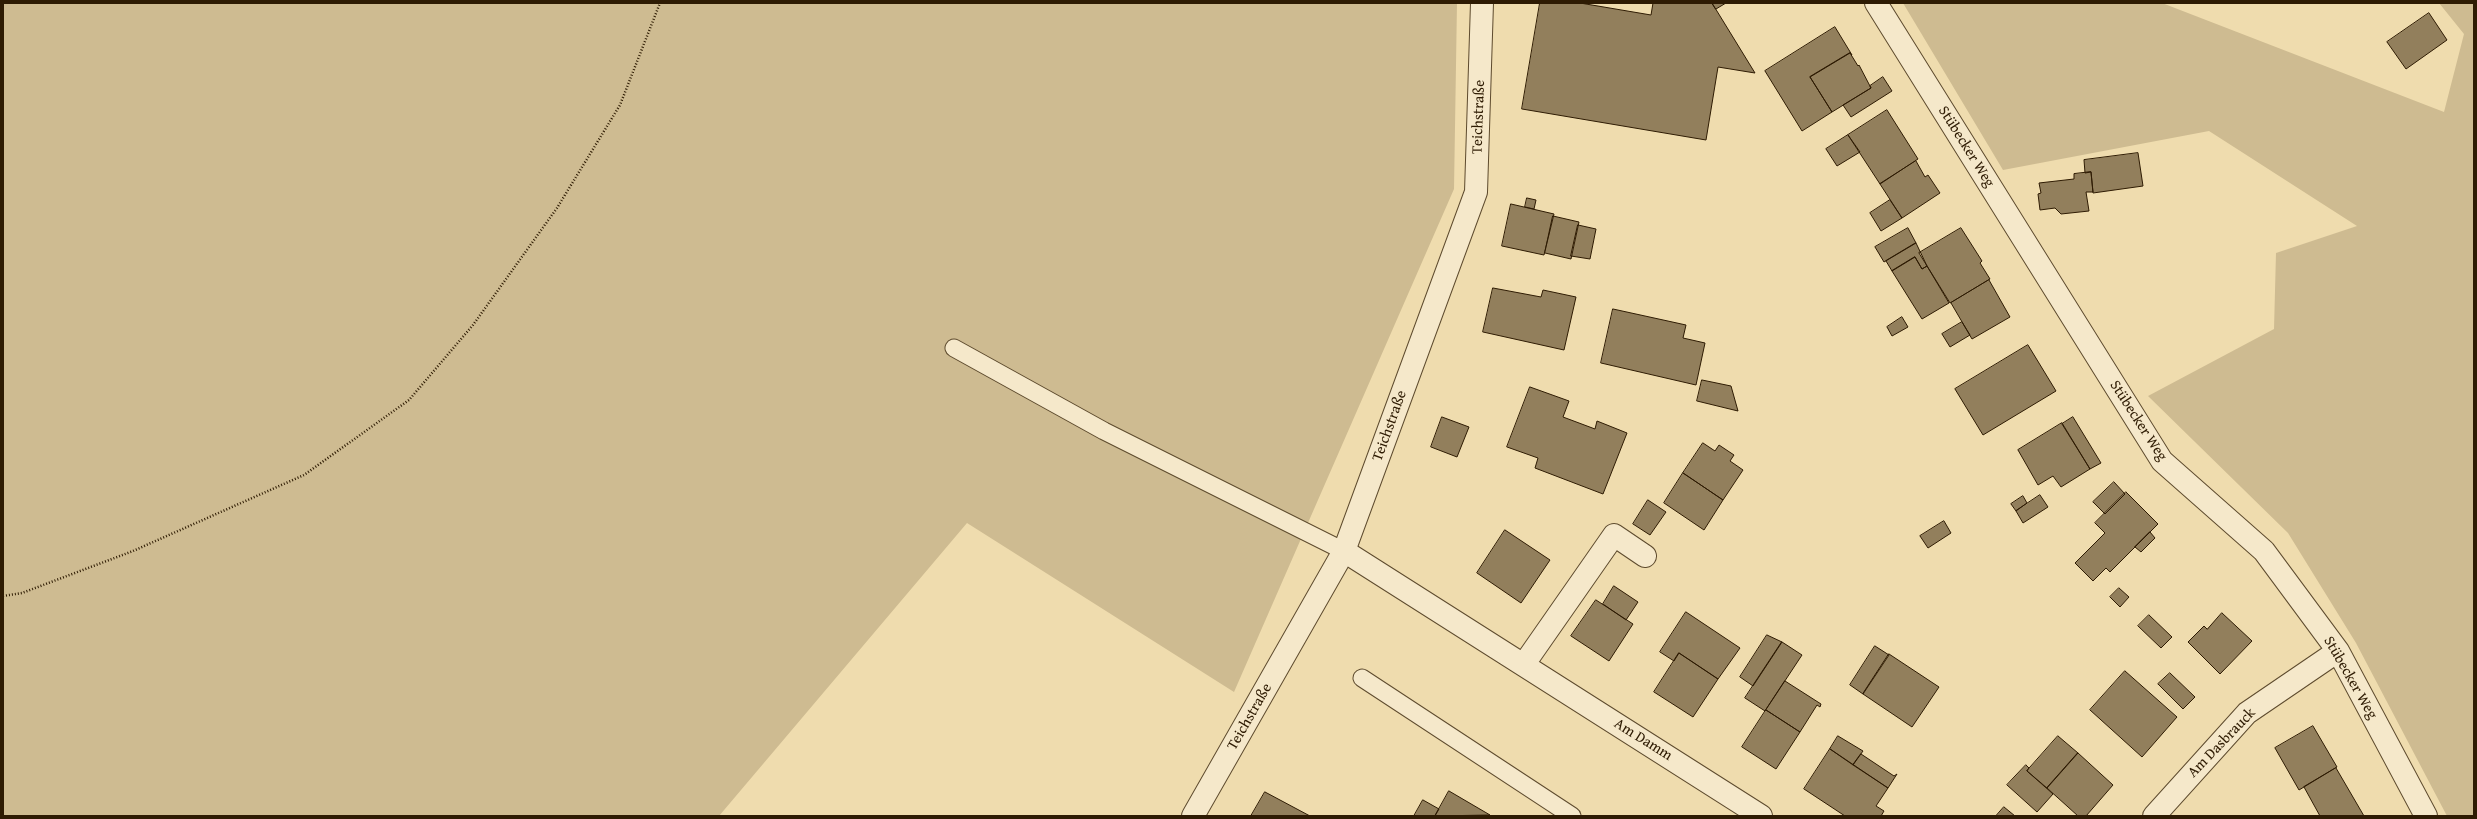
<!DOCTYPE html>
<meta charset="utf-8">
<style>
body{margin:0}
#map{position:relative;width:2477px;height:819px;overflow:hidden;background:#efdcae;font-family:"Gentium Book Plus",serif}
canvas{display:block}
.frame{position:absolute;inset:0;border:4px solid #2e1b03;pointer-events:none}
</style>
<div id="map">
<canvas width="2477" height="819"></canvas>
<div class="frame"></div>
</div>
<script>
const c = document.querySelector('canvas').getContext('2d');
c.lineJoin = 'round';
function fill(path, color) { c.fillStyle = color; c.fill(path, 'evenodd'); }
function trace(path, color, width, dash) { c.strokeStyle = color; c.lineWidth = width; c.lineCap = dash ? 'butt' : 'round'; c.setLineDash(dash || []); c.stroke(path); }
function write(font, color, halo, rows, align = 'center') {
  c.font = font + ' "Gentium Book Plus",serif'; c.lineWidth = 3; c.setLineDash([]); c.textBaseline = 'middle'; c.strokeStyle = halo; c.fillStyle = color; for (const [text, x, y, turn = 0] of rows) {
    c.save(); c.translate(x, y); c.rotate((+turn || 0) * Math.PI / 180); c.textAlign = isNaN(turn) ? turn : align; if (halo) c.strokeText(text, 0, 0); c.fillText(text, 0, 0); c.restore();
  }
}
fill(new Path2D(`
 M3,3H1457L1454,189L1234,692L967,523L719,816H3Z
 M1903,3H2162L2444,112L2464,34L2439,3H2474V816H2447L2356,643L2288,533L2148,396L2274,329L2276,253L2357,226L2209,131L2003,170Z`), '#cebb91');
const building = new Path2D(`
 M1540,3H1580L1651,15L1653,3H1712L1755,73L1718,67L1706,140L1522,109Z
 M1712,3H1726L1716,9Z
 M2429,13L2447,40L2406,69L2387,42Z
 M1835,27L1852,55L1850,53L1810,77L1832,112L1802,131L1765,71Z
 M1850,53L1858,66L1859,65L1871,88L1832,112L1810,77Z
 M1883,77L1892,91L1851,117L1843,105L1871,88L1870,86Z
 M1887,110L1918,159L1880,184L1848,135Z
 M1848,135L1860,152L1837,166L1826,149Z
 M2138,153L2143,186L2093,193L2091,172L2085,173L2084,160Z
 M1916,161L1925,177L1928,175L1940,193L1902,218L1880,184Z
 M2091,172L2093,192H2086L2089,211L2061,214L2055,208L2040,210L2038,194L2041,193L2039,183L2074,179V174Z
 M1527,198L1536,200L1534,209L1525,207Z
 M1890,200L1902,218L1881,231L1870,213Z
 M1511,204L1554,214L1544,255L1502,246Z
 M1553,216L1579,222L1571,259L1545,253Z
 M1578,225L1596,229L1590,259L1571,256Z
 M1908,228L1916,243L1884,262L1875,247Z
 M1961,228L1982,261L1980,263L1990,279L1950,303L1919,253Z
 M1916,243L1927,266L1922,269L1915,257L1892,271L1886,261Z
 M1915,257L1922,269L1927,266L1949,303L1922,319L1892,271Z
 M1989,280L2010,317L1972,339L1951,303Z
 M1493,288L1541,297L1543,290L1576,297L1564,350L1483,332Z
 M1613,309L1686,325L1683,338L1705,343L1696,385L1601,363Z
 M1902,317L1908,327L1892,336L1887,327Z
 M1962,322L1970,335L1950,347L1942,334Z
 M2028,345L2056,391L1983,435L1955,389Z
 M1702,380L1731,386L1738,411L1697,401Z
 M1530,387L1569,401L1563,417L1595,429L1597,421L1627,433L1603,494L1535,468L1538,458L1507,447Z
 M1442,417L1469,427L1457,457L1431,447Z
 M2073,417L2101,463L2090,469L2062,424Z
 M2062,423L2090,469L2061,487L2053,476L2038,485L2018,450Z
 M1703,443L1715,451L1719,445L1734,455L1730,461L1743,470L1723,500L1683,473Z
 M1683,473L1723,500L1704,530L1664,503Z
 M2114,482L2125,494L2105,514L2093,502Z
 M2126,492L2158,524L2110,572L2106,568L2093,581L2075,563L2105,533L2095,523Z
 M2040,495L2048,507L2023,523L2016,511Z
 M2023,496L2027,503L2016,511L2011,504Z
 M1648,500L1666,512L1650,535L1633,524Z
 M1944,521L1951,533L1928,548L1920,536Z
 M1505,530L1550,560L1521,603L1477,573Z
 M2150,532L2155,538L2141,552L2135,547Z
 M1614,586L1638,602L1626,620L1603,604Z
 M2119,588L2129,597L2120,607L2110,597Z
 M1596,600L1633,624L1609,661L1571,636Z
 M1686,612L1740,648L1718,679L1679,653L1674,661L1660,652Z
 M2222,613L2252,641L2220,674L2188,642L2204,626L2207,629Z
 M2149,615L2172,637L2161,648L2138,626Z
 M1767,635L1782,642L1753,686L1740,677Z
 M1782,642L1802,655L1765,711L1745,698Z
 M1875,646L1889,655L1863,694L1850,685Z
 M1679,653L1718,679L1693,717L1654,692Z
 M1889,654L1939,687L1912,727L1863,694Z
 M2125,671L2177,717L2142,757L2090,710Z
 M2170,673L2195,697L2183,709L2158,684Z
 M1785,681L1821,704L1820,707L1817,705L1800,732L1766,710Z
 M1766,710L1800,732L1776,769L1742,747Z
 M2313,726L2337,767L2299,790L2275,748Z
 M1838,736L1863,751L1853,765L1830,749Z
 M2058,736L2078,753L2047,788L2027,771Z
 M1830,749L1888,788L1876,806L1884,811L1881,816H1845L1804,789Z
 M2078,753L2113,785L2086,816H2078L2047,788Z
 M1861,754L1894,776L1897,774L1888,788L1853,765Z
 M2026,765L2029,768L2027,771L2053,794L2037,812L2007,785Z
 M2336,768L2364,816H2320L2304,787Z
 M1449,791L1490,815L1435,816Z
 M1265,792L1310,816H1251Z
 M1423,800L1439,809L1435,816H1414Z
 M2004,807L2015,816H1996Z`);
fill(building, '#927f5c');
trace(building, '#2e1b03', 1);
const service = new Path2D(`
 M954,348L1104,431L1344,551
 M1362,678L1572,816`);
const minor = new Path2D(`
 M1876,3L2162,461L2264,551L2338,651L2426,816
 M1344,551L1761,816
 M1524,664L1614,535L1645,556
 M1193,816L1344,551L1476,192L1482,3
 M2154,816L2247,713L2338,651`);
trace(service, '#5e4b2e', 19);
trace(minor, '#5e4b2e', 24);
trace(new Path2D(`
 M3,596L22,593L133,551L304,475L409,400L473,325L557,208L620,105L660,3`), '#2e1b03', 2.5, [1, 2]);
trace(service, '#f5e8ca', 17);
trace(minor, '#f5e8ca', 22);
write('15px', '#2e1b03', '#f5e8ca', [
 ["Teichstraße",1479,117,-88],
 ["Stübecker Weg",1966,147,58],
 ["Stübecker Weg",2138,421,57],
 ["Teichstraße",1390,426,-70],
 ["Stübecker Weg",2350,678,60],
 ["Teichstraße",1250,717,-60],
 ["Am Damm",1643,740,32],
 ["Am Dasbrauck",2222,743,-46]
]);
</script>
